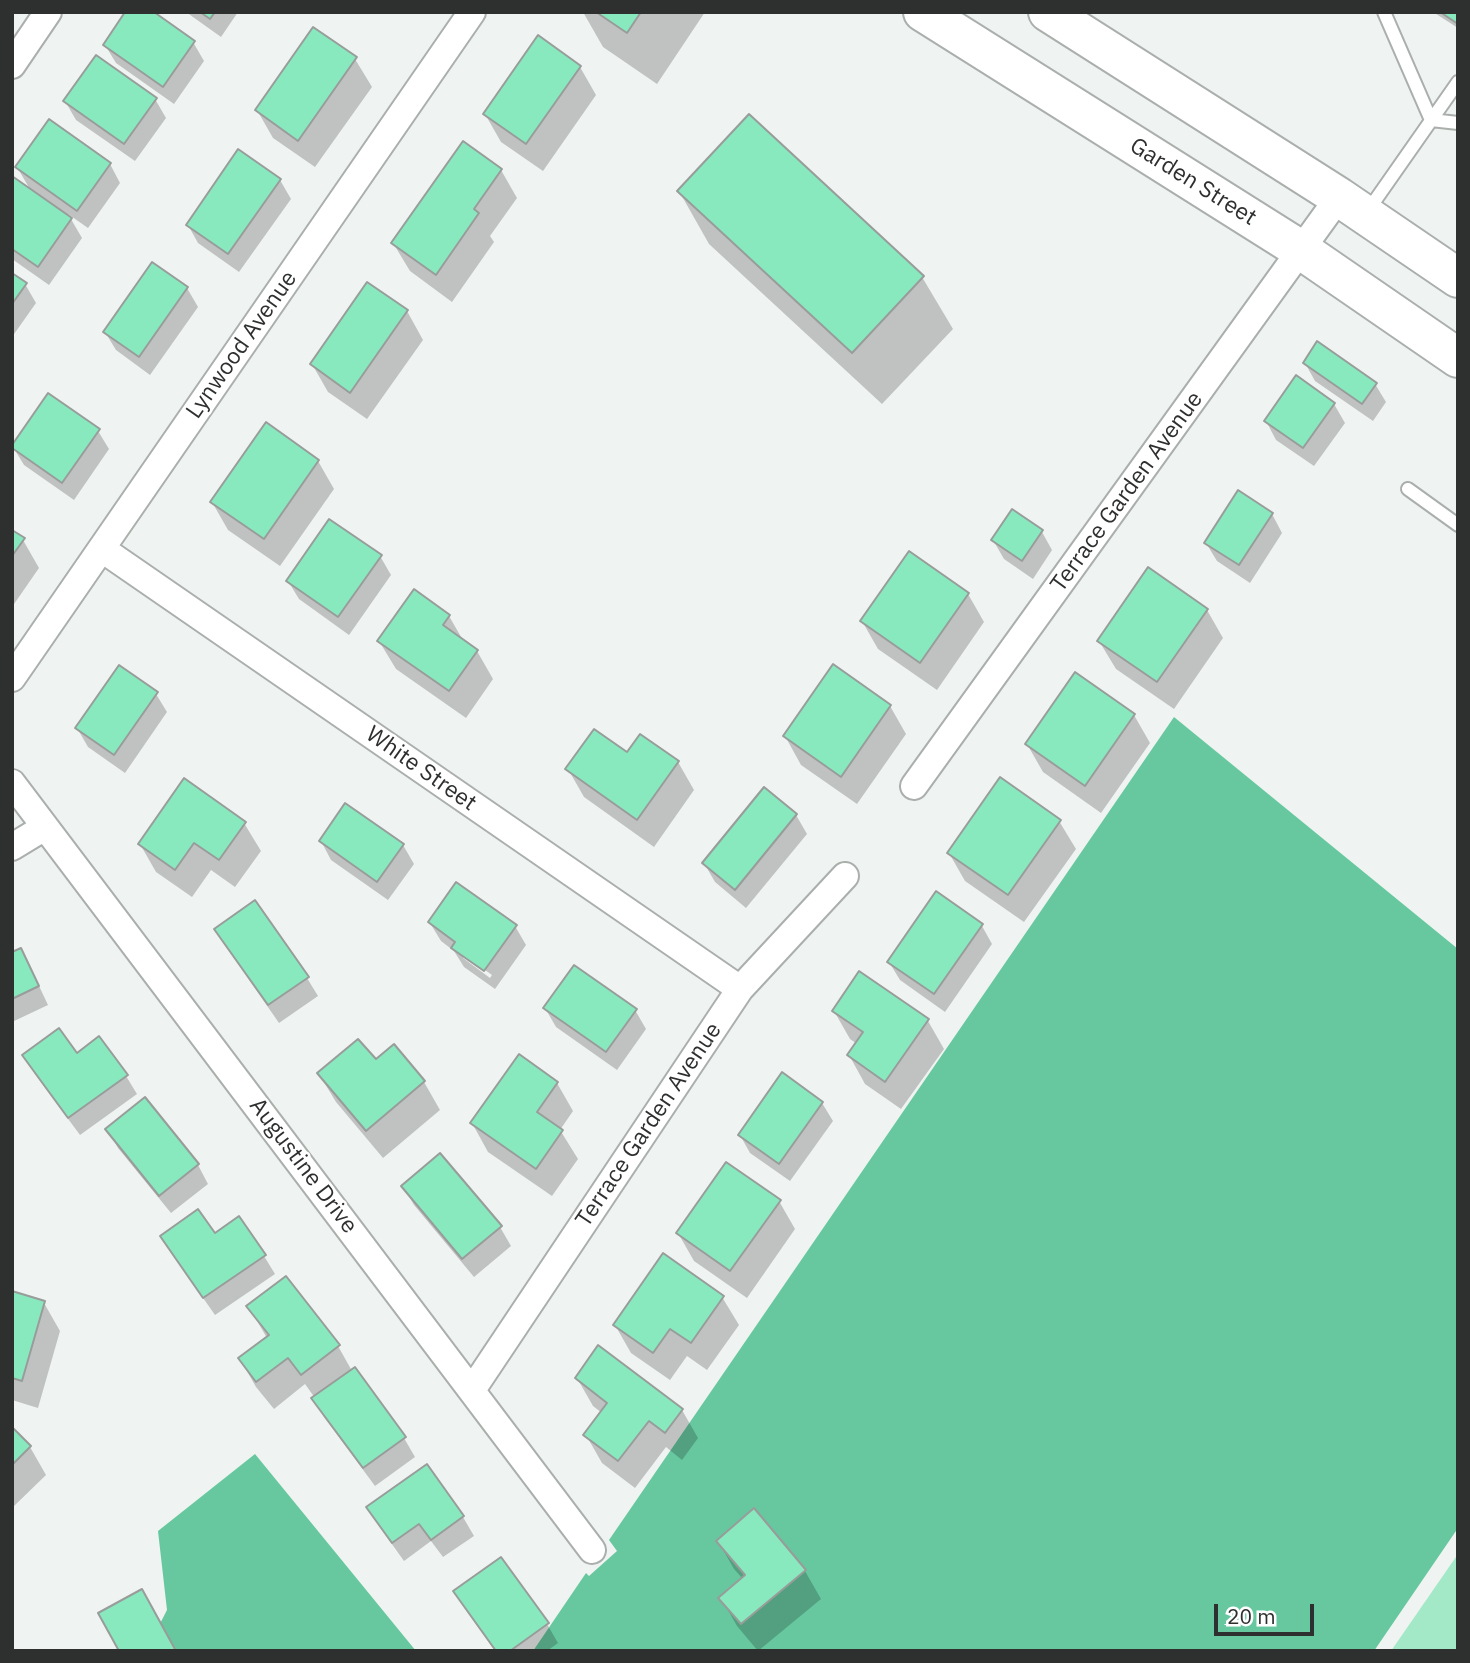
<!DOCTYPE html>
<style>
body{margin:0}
#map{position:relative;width:1470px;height:1663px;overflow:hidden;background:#eff3f1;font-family:"IBM Plex Sans",sans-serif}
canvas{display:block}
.frame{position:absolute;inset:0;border:14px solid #2e302f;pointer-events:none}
.scale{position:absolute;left:1214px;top:1604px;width:100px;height:32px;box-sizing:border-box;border:4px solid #2e302f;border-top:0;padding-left:9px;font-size:21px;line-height:24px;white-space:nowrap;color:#2e302f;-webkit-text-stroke:5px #fff;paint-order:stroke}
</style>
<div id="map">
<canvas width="1470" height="1663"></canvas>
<div class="frame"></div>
<div class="scale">20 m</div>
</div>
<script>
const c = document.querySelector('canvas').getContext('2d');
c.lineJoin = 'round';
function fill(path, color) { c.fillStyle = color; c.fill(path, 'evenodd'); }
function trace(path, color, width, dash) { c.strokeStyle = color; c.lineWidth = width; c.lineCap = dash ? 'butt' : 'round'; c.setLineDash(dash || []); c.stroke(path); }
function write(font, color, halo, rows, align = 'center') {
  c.font = font + ' "IBM Plex Sans",sans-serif'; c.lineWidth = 5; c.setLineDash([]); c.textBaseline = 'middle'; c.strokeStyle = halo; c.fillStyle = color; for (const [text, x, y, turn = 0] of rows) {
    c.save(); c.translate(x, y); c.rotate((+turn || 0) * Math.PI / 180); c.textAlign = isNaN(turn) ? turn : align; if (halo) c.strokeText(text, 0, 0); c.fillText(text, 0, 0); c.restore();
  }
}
fill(new Path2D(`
 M1458,1554V1651H1391Z`), '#a3e8c7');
fill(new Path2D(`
 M1174,717L1458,949V1528L1374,1651H533L586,1573L589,1576L617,1551L609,1540Z
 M255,1454L416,1651H146L167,1610L158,1531Z`), '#67c89f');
fill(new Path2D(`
 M186,12H238L221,37Z
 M583,12H705L657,84L603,47Z
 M1433,12H1458V28Z
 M193,42L204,61L174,104L116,63L105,45Z
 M355,59L372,87L315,167L273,138L257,110Z
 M580,67L596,95L543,171L501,142L485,114Z
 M155,99L166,118L135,161L76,120L65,101Z
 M110,164L120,183L88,228L68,214L82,238L49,285L12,259V178L31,191L17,167Z
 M501,170L517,198L490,236L494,242L452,302L410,271L393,243Z
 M280,180L291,199L239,272L198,243L188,225Z
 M679,191L922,277L953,329L882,404L709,244Z
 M12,275L25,284L36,303L12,337Z
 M187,288L198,307L150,375L116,350L105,332Z
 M407,311L423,340L367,419L328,392L312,364Z
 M1305,363L1375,384L1386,402L1373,421L1315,381Z
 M1334,404L1345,423L1314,466L1276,440L1266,421Z
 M98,431L109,449L74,500L24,465L13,447Z
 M318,461L334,489L280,566L228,530L212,502Z
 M1272,514L1282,533L1250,583L1217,561L1206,543Z
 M12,532L23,540L39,568L12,607Z
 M1042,532L1052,550L1033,579L1004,559L993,540Z
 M380,556L391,575L349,635L299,599L288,581Z
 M968,594L984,622L937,690L878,649L862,621Z
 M1207,610L1223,638L1174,709L1116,669L1099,641Z
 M449,616L464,642L477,651L493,679L466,718L396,669L379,641Z
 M156,694L167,712L125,773L88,747L77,728Z
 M890,706L906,734L857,804L801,765L785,736Z
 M1134,715L1150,743L1101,813L1043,772L1027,744Z
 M628,755L678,762L694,790L654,847L584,797L568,769Z
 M796,815L807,834L746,908L715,882L704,863Z
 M1059,821L1076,849L1024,922L965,881L949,853Z
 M244,823L261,851L235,887L211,870L192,897L156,872L140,844Z
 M321,841L403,845L414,864L388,900L331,860Z
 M430,923L515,926L526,945L495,989L464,967L454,951L441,941ZM463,954L492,975L490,978L463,958Z
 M982,926L992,944L945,1012L900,980L889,962Z
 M216,929L307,978L318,996L279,1023L227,948Z
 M12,954L31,969L48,1005L12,1022Z
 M545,1008L635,1010L646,1029L617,1070L556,1027Z
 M834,1011L928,1021L944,1049L901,1109L865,1084L849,1055L857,1044L850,1039Z
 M24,1055L126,1076L137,1094L80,1135L35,1074Z
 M376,1062L424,1082L440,1110L383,1158L336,1102L319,1074Z
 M557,1083L573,1111L560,1130L578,1159L552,1196L488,1152L472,1123Z
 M822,1103L833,1121L790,1181L750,1153L740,1135Z
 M108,1129L198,1165L208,1184L171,1213L118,1148Z
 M403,1186L500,1227L511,1246L474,1277L414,1205Z
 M779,1201L795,1229L747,1298L694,1261L678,1233Z
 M215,1235L264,1256L275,1274L215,1315L173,1255Z
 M12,1293L44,1303L60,1331L38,1408L12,1400Z
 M722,1297L739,1325L707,1370L687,1356L670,1380L631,1353L615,1325Z
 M249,1307L338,1346L352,1371L404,1438L415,1457L375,1486L324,1417L314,1399L315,1398L305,1384L274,1409L256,1387L240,1359L267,1338Z
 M577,1378L682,1410L698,1438L682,1460L666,1447L635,1488L602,1463L586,1435L602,1413L593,1406Z
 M12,1430L30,1447L46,1475L12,1508Z
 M427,1466L463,1517L474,1536L443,1557L431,1541L404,1561L379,1526L369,1507Z
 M718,1541L805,1571L821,1599L758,1651L737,1626L721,1598L743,1579L734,1569Z
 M456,1591L547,1624L558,1643L547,1651H495L466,1610Z`), '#0003');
const building = new Path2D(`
 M125,12H154L195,41L163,87L103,45Z
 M200,12H215L210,19Z
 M596,12H641L627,33Z
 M1440,12H1458V24Z
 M313,27L357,57L298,141L255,110Z
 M538,35L581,66L526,144L483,114Z
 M96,55L157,98L124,144L63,101Z
 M749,114L924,276L852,353L677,191Z
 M49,119L111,163L77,211L15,167Z
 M463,141L502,169L474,209L479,213L436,275L391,243Z
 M238,149L281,179L228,254L186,225Z
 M12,176L72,218L38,267L12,249Z
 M152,262L188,287L139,357L103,332Z
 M12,273L27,283L12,304Z
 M367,282L408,310L350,393L310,364Z
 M1317,341L1377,383L1362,404L1303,363Z
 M1296,375L1335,403L1303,448L1264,421Z
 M48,393L100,429L62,483L12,448V445Z
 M266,422L319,460L264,539L210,502Z
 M1238,490L1273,513L1239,565L1204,543Z
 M1012,509L1043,530L1022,561L991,540Z
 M329,519L382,555L338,617L286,581Z
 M12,530L25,538L12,556Z
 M909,551L969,593L920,663L860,621Z
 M1148,567L1208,609L1157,682L1097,641Z
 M414,589L450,615L443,625L478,650L449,691L377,641Z
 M833,664L891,705L841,777L783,736Z
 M119,665L158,692L114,755L75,728Z
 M1075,672L1135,714L1085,786L1025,744Z
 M594,729L627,752L640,734L679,761L637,820L565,769Z
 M1000,777L1061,820L1008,895L947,853Z
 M184,778L246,822L219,860L194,843L175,870L138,844Z
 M764,787L797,814L735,890L702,863Z
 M345,803L404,844L377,882L319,841Z
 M456,882L517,925L484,971L451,948L455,942L428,922Z
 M936,891L983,924L934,994L887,962Z
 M255,900L309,977L268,1005L214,929Z
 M21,948L39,986L12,999V952Z
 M574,965L637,1009L606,1052L543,1008Z
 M859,971L929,1019L885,1082L847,1055L863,1032L832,1011Z
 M59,1028L77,1053L99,1036L128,1075L68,1118L22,1055Z
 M358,1039L376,1059L394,1044L425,1081L366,1131L317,1073Z
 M519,1054L558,1082L537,1112L563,1130L536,1169L470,1123Z
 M782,1072L823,1102L779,1164L738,1135Z
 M145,1097L199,1164L159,1196L105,1129Z
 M440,1153L502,1226L462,1259L401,1186Z
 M726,1162L781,1200L730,1271L676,1233Z
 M198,1209L215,1233L239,1216L266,1255L203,1298L160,1236Z
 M663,1253L724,1296L691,1343L670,1329L653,1353L613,1325Z
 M286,1276L340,1345L301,1375L288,1358L256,1382L238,1358L269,1335L246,1306Z
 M12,1291L45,1301L22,1381L12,1378Z
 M598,1345L683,1409L665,1433L649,1421L618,1461L583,1435L607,1403L575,1378Z
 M355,1367L406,1437L363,1468L311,1398Z
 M12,1427L31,1446L12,1465Z
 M427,1464L464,1516L431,1540L419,1524L392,1543L366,1507Z
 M754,1508L806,1570L741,1624L718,1598L745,1575L716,1541Z
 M501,1557L549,1623L510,1651H496L453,1591Z
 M142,1589L176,1651H119L98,1613Z`);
fill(building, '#88e9be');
trace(building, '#989c9a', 2);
const service = new Path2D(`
 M1384,12L1431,120
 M1431,120L1458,123
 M1367,212L1458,82
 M1408,489L1458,525`);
const minor = new Path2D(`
 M12,65L48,12
 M102,549L740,989
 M12,678L472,12
 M12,783L592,1550
 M914,786L1339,197
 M12,847L45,827
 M472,1390L740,989L845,876`);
const primary = new Path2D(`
 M923,12L1301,250L1458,358
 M1048,12L1339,197L1458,278`);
trace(service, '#aaafac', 16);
trace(minor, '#aaafac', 30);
trace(primary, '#aaafac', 42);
trace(service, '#fff', 12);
trace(minor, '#fff', 26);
trace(primary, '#fff', 38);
write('23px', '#2e302f', '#fff', [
 ["Garden Street",1193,182,32],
 ["Lynwood Avenue",242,345,-55],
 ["Terrace Garden Avenue",1127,492,-54],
 ["White Street",421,769,35],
 ["Terrace Garden Avenue",649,1125,-56],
 ["Augustine Drive",303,1166,53]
]);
</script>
